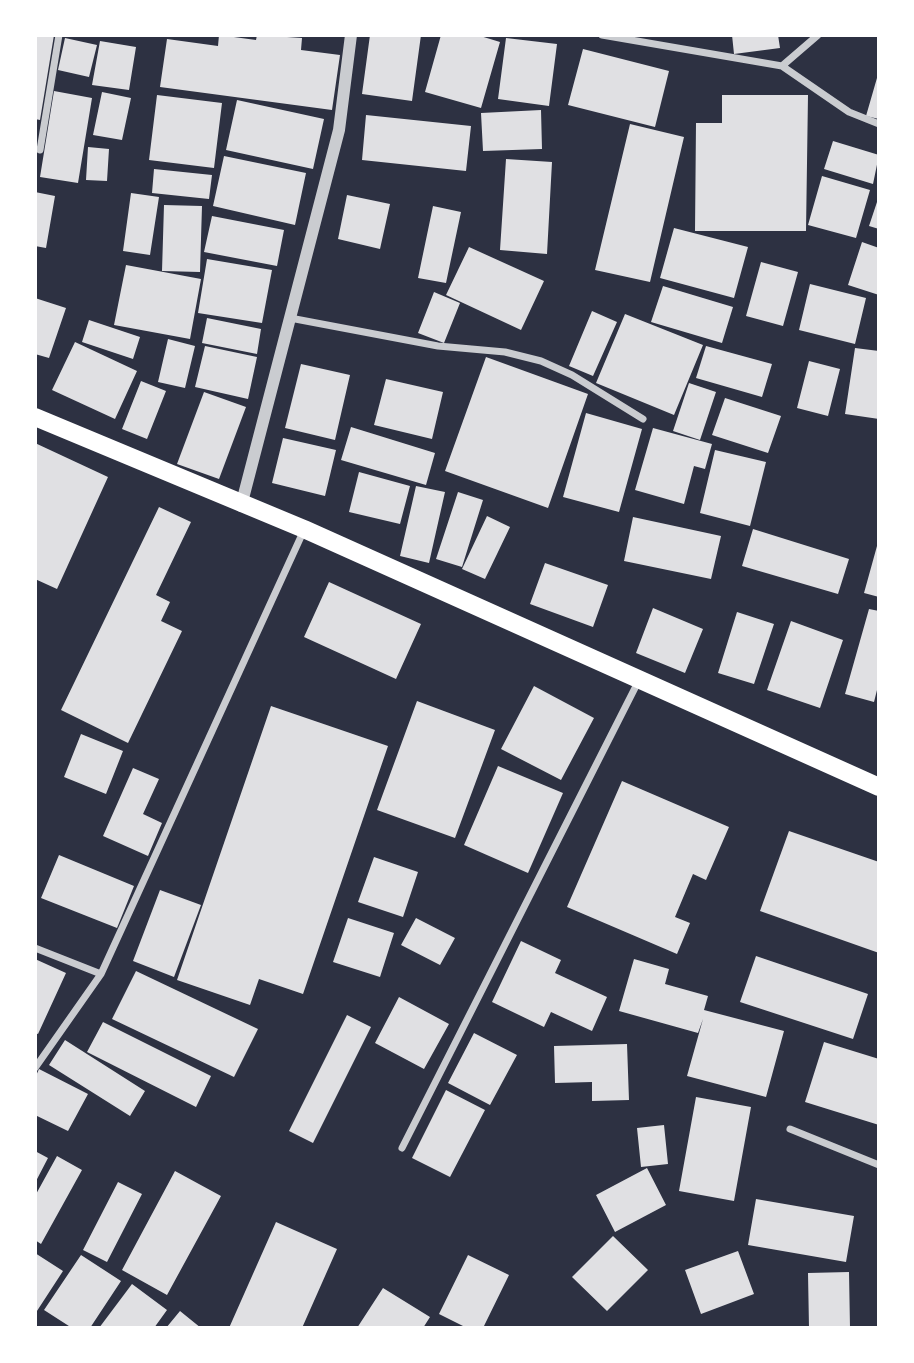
<!DOCTYPE html>
<style>
body{margin:0}
#map{position:relative;width:914px;height:1363px;overflow:hidden;background:#2d3142;font-family:"DM Sans",sans-serif}
canvas{display:block}
.frame{position:absolute;inset:0;border:37px solid #fff;pointer-events:none}
</style>
<div id="map">
<canvas width="914" height="1363"></canvas>
<div class="frame"></div>
</div>
<script>
const c = document.querySelector('canvas').getContext('2d');
c.lineJoin = 'round';
function fill(path, color) { c.fillStyle = color; c.fill(path, 'evenodd'); }
function trace(path, color, width, dash) { c.strokeStyle = color; c.lineWidth = width; c.lineCap = dash ? 'butt' : 'round'; c.setLineDash(dash || []); c.stroke(path); }
fill(new Path2D(`
 M35,35H54L40,120L35,119Z
 M219,35L256,40L257,35L302,38L301,50L340,55L332,110L160,87L167,39L218,46Z
 M370,35H421L412,101L362,94Z
 M441,35H477L500,42L481,108L425,92Z
 M732,35H778L780,48L734,54Z
 M65,38L97,45L89,77L58,70Z
 M506,38L557,44L549,106L498,99Z
 M100,41L136,47L129,90L92,85Z
 M583,49L669,71L655,127L568,105Z
 M879,71V119L866,116Z
 M54,91L92,98L78,183L40,177Z
 M102,92L131,98L122,140L93,135Z
 M157,95L222,103L214,168L149,160Z
 M722,95H808L806,231H695L696,123H722Z
 M237,100L324,119L313,169L226,150Z
 M541,110L542,149L483,151L481,113Z
 M366,115L471,126L466,171L362,160Z
 M630,124L684,137L650,282L595,270Z
 M833,141L879,155L873,184L824,169Z
 M88,147L109,149L107,181L86,180Z
 M224,156L306,173L295,225L213,206Z
 M506,159L552,162L547,254L500,250Z
 M154,169L212,175L209,199L152,193Z
 M822,176L870,190L856,238L808,225Z
 M35,192L55,196L46,248L35,246Z
 M131,193L159,197L150,255L123,251Z
 M347,195L390,204L380,249L338,239Z
 M879,196V229L869,226Z
 M164,205L202,206L200,272L162,271Z
 M433,206L461,212L446,283L418,278Z
 M212,216L284,230L277,266L204,252Z
 M674,228L748,247L734,298L660,278Z
 M862,242L879,248V295L848,285Z
 M469,247L544,281L521,330L446,295Z
 M207,259L272,270L262,323L198,313Z
 M761,262L798,272L783,326L746,316Z
 M126,265L201,279L190,339L114,325Z
 M810,284L866,298L855,344L799,330Z
 M663,286L733,307L722,343L651,322Z
 M434,292L460,303L444,343L418,333Z
 M35,298L66,308L49,358L35,354Z
 M592,311L617,322L593,376L569,366Z
 M625,314L703,345L674,415L596,383Z
 M207,318L261,329L257,354L202,343Z
 M89,320L140,337L133,359L82,342Z
 M168,339L195,346L185,388L158,382Z
 M75,342L137,371L115,419L52,390Z
 M205,346L257,357L248,399L195,387Z
 M706,346L772,364L762,397L696,378Z
 M855,348L879,351V419L845,414Z
 M486,357L588,394L548,508L445,471Z
 M809,361L840,369L828,416L797,408Z
 M301,364L350,375L335,440L285,428Z
 M386,379L443,392L432,439L374,425Z
 M141,381L166,391L147,439L122,429Z
 M689,383L716,392L700,440L673,431Z
 M204,392L246,407L219,479L177,464Z
 M725,398L781,416L768,453L712,435Z
 M586,413L642,429L619,512L563,497Z
 M351,427L435,453L426,485L341,460Z
 M653,428L712,444L705,469L694,466L684,504L635,490Z
 M283,438L336,450L325,496L272,483Z
 M35,443L108,477L57,589L35,579Z
 M715,450L766,462L750,526L700,513Z
 M359,472L410,486L400,524L349,512Z
 M416,486L445,492L429,563L400,556Z
 M458,492L483,500L462,567L436,559Z
 M159,507L191,522L156,595L170,602L161,621L182,631L128,743L61,710Z
 M487,516L510,527L485,579L462,569Z
 M633,517L721,536L711,579L624,561Z
 M753,529L849,559L838,594L742,566Z
 M877,546L879,547V597L864,593Z
 M545,563L608,585L593,627L530,604Z
 M329,582L421,624L396,679L304,637Z
 M653,608L703,629L685,673L636,653Z
 M869,609L879,611V682L874,702L845,694Z
 M737,612L774,624L754,684L718,673Z
 M791,621L843,640L820,708L767,690Z
 M534,686L594,718L561,780L501,749Z
 M417,701L495,730L455,838L377,810Z
 M271,706L388,746L303,994L259,979L250,1005L177,980Z
 M81,734L123,751L106,794L64,777Z
 M498,766L563,793L528,873L464,845Z
 M133,768L159,779L143,814L162,823L148,856L103,836Z
 M622,781L729,827L706,880L693,874L675,917L690,923L677,954L567,907Z
 M789,831L879,862V953L760,911Z
 M59,855L134,886L117,928L41,898Z
 M374,857L418,872L403,917L358,902Z
 M160,890L201,905L174,977L133,961Z
 M348,918L394,933L380,977L333,962Z
 M416,918L455,938L440,965L401,945Z
 M521,941L561,960L555,973L607,997L592,1031L551,1012L544,1027L492,1002Z
 M756,956L868,994L853,1039L740,1002Z
 M35,959L66,973L38,1034L35,1033Z
 M634,959L669,969L665,984L708,996L704,1010L784,1031L766,1097L687,1076L703,1019L698,1033L619,1011Z
 M136,971L258,1029L234,1077L112,1019Z
 M399,997L449,1024L424,1069L375,1043Z
 M347,1015L371,1027L313,1143L289,1131Z
 M103,1022L211,1076L196,1107L87,1052Z
 M474,1033L517,1055L490,1105L448,1083Z
 M65,1040L145,1091L130,1116L49,1065Z
 M824,1042L879,1059V1125L805,1102Z
 M627,1044L629,1100L592,1101V1082L555,1083L554,1046Z
 M39,1069L88,1094L68,1131L35,1115V1078Z
 M446,1090L485,1110L450,1177L412,1158Z
 M696,1097L751,1107L734,1201L679,1191Z
 M664,1125L668,1164L641,1167L637,1128Z
 M35,1151L48,1158L35,1183Z
 M57,1156L82,1170L41,1244L35,1240V1196Z
 M647,1168L666,1205L615,1232L596,1195Z
 M175,1171L221,1196L167,1295L122,1270Z
 M118,1182L142,1194L107,1262L83,1250Z
 M756,1199L854,1216L846,1262L748,1245Z
 M276,1222L337,1249L302,1328H229Z
 M613,1236L648,1270L607,1311L572,1277Z
 M738,1251L754,1294L701,1314L685,1270Z
 M35,1253L63,1271L35,1314Z
 M81,1255L121,1281L90,1328H72L44,1310Z
 M468,1255L509,1275L483,1328H467L439,1314Z
 M849,1272L850,1328H809L808,1273Z
 M132,1284L167,1310L154,1328H99Z
 M383,1288L430,1317L423,1328H357Z
 M180,1311L201,1328H166Z`), '#e0e0e3');
trace(new Path2D(`
 M602,35L782,66L849,112L879,124
 M782,66L818,35
 M40,150L59,35
 M290,318L438,346L505,352L541,361L572,375L643,419
 M35,948L101,974
 M35,1068L101,974L304,530
 M790,1129L879,1165
 M402,1148L639,680`), '#caccd0', 7);
trace(new Path2D(`
 M241,506L339,130L351,35`), '#caccd0', 12);
trace(new Path2D(`
 M35,417L304,529L879,787`), '#fff', 18);
</script>
